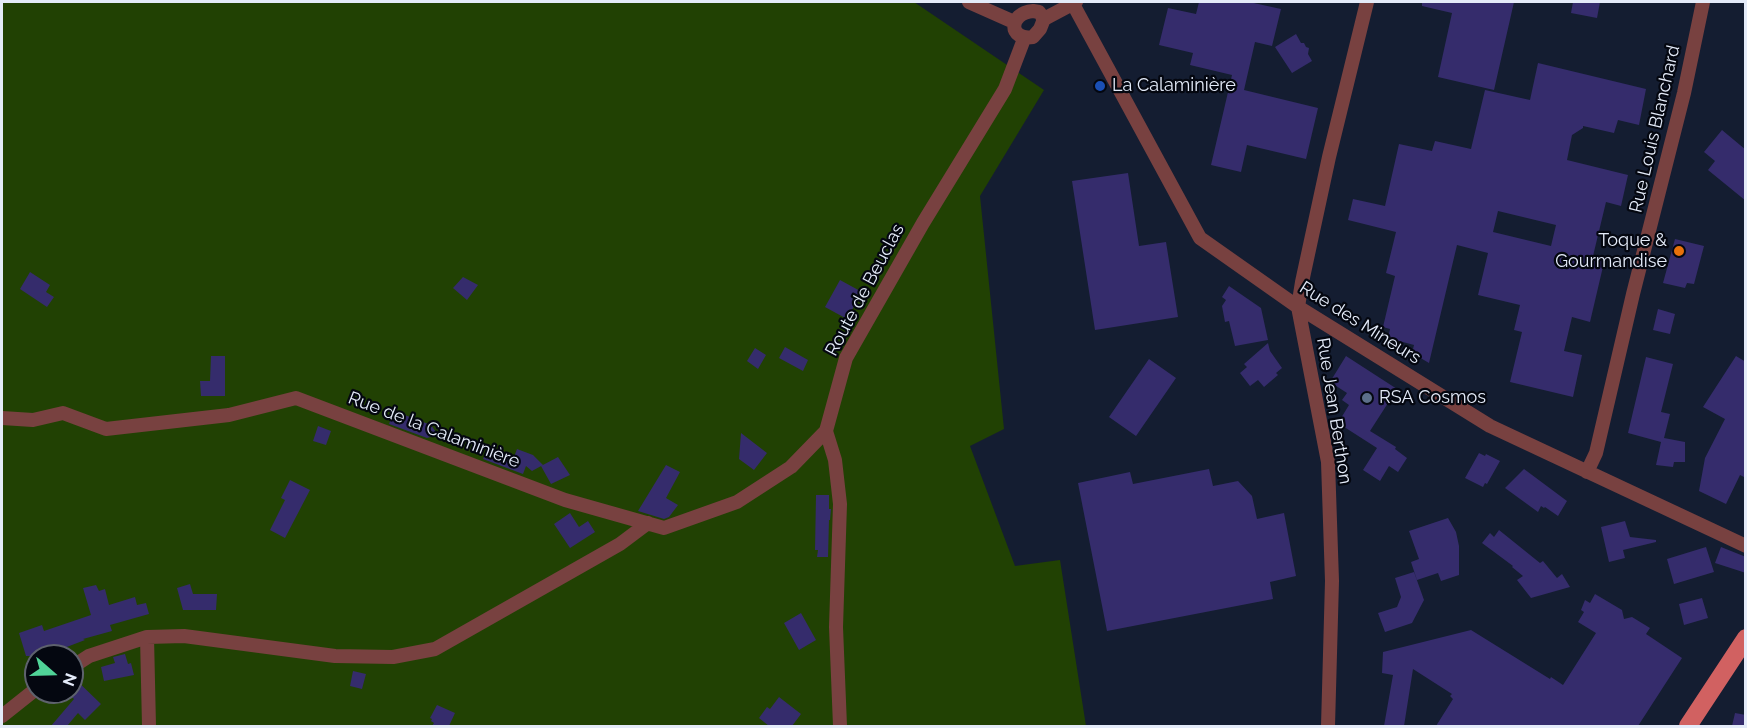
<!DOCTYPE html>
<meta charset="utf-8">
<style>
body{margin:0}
#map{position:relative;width:1747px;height:728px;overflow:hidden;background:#141d31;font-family:Raleway,sans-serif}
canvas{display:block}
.frame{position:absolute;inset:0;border:3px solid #e4ebf9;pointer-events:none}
.north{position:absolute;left:24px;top:644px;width:60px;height:60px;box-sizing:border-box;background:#040710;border:2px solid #5e626d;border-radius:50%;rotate:110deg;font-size:16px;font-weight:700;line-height:24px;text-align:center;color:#e4ebf9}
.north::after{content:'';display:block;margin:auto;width:21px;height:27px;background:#50d398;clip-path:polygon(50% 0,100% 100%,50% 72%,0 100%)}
</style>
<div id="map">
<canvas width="1747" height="728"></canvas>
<div class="frame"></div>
<div class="north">N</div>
</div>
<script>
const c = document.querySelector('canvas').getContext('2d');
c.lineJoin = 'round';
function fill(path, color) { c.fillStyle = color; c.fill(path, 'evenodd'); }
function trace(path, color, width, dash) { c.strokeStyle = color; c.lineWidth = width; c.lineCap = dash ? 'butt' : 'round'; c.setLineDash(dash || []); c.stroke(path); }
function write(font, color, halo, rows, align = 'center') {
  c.font = font + ' Raleway,sans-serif'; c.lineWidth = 4.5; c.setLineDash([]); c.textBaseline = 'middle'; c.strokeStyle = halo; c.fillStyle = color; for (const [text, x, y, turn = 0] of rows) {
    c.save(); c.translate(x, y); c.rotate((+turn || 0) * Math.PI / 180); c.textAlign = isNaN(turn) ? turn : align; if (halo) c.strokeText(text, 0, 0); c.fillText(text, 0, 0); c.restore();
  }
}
fill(new Path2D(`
 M2,2H914L1044,90L980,196L1004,429L970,446L1015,566L1060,560L1086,726H2ZM36,656H72V692H36Z`), '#214103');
fill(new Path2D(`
 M1199,2H1249L1281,9L1272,46L1255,42L1244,90L1318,108L1306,159L1247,145L1241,172L1211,165L1232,75L1190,65L1193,53L1159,45L1168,8L1196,14Z
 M1422,2H1514L1494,90L1438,77L1452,13L1422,6Z
 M1573,2H1600L1597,18L1571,13Z
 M1296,34L1301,43H1304L1306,47L1309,48L1308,54L1312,61L1292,73L1275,47Z
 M1538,63L1646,89L1639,125L1618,120L1614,133L1583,126V128L1572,135L1567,160L1628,175L1621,206L1606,202L1593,256L1605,258L1590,322L1572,317L1564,351L1582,355L1573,397L1510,382L1522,332L1514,330L1520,305L1478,295L1488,253L1457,245L1429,363L1412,353L1414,345L1388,338L1390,329L1383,327L1395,276L1386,273L1396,232L1348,220L1353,199L1385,206L1399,144L1432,151L1435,141L1471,149L1485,90L1530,100ZM1498,211L1556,225L1551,246L1493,232Z
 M1722,130L1746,150V201L1708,170L1715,161L1704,152Z
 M1128,173L1139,246L1166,242L1178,317L1095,330L1072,181Z
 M1675,239L1704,246L1694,284L1687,283L1685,288L1663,283Z
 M30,272L50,285L46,292L54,297L47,307L20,289Z
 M463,277L478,285L467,300L453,288Z
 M840,280L862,292L847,319L825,307Z
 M1229,286L1261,308L1268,340L1235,346L1229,321L1225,322L1222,306L1226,300L1222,297Z
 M1658,309L1675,314L1670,334L1653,330Z
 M1268,343L1270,351L1282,368L1276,373L1278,375L1264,387L1258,380L1250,386L1240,373L1247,367L1244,364Z
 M785,347L808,360L803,371L779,358Z
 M755,348L766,355L758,369L747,361Z
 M211,356H225V396H201L200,381H210Z
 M1346,356L1397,389L1370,431L1396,447L1395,449L1407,458L1398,472L1389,466L1380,481L1363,470L1377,448L1338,423L1349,405L1342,400L1347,393L1330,382Z
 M1736,356L1746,362V478L1740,475L1726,504L1699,491L1705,458L1725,419L1703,407Z
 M1646,357L1673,364L1661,412L1670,414L1664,438L1685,442V462H1674L1673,467L1656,465L1661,442L1628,433Z
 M1149,359L1176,378L1136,436L1109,417Z
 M394,411L431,425L438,435L427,438L389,424Z
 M318,426L331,431L326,445L313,441Z
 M741,433L767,453L754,470L739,459Z
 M488,447L514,457L517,449L533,455L543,465L532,471L526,466L523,474L483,459Z
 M1479,453L1485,456L1486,454L1500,461L1487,484L1485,483L1483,487L1465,478Z
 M558,457L570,475L551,484L541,466Z
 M666,465L680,472L666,498L678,505L669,517L664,519L638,511Z
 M1209,469L1213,486L1238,481L1252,496L1257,519L1284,513L1296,576L1270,582L1273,599L1107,631L1078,483L1130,472L1133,484Z
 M1524,469L1567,501L1558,516L1545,507L1544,508L1541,506L1538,512L1505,488Z
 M290,480L310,490L285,538L270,530L285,500L281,498Z
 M816,495H829V509H831L830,520H829L828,557H817L818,550H815Z
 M570,513L579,527L588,521L595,532L570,548L554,524Z
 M1448,518L1456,532L1459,546V575L1441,581L1438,573L1417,580L1411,562L1419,559L1409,531Z
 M1625,521L1630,537L1656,540V542L1623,550L1625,558L1609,562L1601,527Z
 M1499,530L1540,563L1543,561L1557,578L1562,574L1570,587L1531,598L1517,580L1523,576L1512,567L1513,566L1482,543L1490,533L1494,537Z
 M1706,547L1714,572L1674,584L1667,559Z
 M1721,547L1746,557V573L1715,563Z
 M1414,572L1424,600L1412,623L1385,632L1378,613L1397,607L1401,597L1395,578Z
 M190,584L193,594H217L216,610H183L177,588Z
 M96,585L99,591L105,589L109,605L135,597L137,605L146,603L149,614L110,625L112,631L83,639L85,640L51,653L52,656H26L19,633L42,625L44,631L91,615L83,588Z
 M1595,594L1622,610L1624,619L1632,617L1650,628L1646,634L1682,658L1638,726H1436L1453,699L1450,696L1452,694L1413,669L1404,726H1384L1393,675L1382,673L1383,652L1471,630L1550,679L1551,677L1563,685L1596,633L1578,622L1584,612L1581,610L1585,600L1590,603Z
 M1702,598L1708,618L1684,625L1679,604Z
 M801,613L816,640L799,650L784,623Z
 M125,654L128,664L131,663L134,675L104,681L101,667L115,663L113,657Z
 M353,671L366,674L362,689L350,686Z
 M72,676L101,704L85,720L78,713L67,726H51L74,699L72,697Z
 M779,697L801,714L792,726H769L759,718L767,707L770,709Z
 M437,705L455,713L449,726H432L434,723L431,721L432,719L430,718Z
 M1735,713L1746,715V726H1732Z`), '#352c6c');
trace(new Path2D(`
 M969,2L1014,22
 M1073,4L1200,238L1298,307L1490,426L1746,546
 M1033,11L1039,12L1044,19L1040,29L1033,37C1008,41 1008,13 1033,11Z
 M1044,19L1076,2
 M2,418L33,420L63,413L106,429L229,415L296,398L565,500L664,528L737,502L791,467L826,431
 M1587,472L1596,453L1633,294L1684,93L1703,2
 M147,637L149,726
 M72,667L89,656L147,637L184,636L335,656L393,657L435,649L620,544L648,523
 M2,716L36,689
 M840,726L836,627L840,504L835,460L826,431L846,358L923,223L1005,89L1024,39
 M1328,726L1332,581L1328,462L1298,307L1302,282L1329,157L1367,2`), '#784140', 14);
trace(new Path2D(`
 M1688,726L1746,638`), '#d16161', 18);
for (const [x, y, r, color] of [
 [1100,86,6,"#1a4fb4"],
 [1679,251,6,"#e8710a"],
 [1367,398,6,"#5c6f8a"]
]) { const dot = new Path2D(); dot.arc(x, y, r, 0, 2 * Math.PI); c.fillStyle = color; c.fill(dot); trace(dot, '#040710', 2); }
write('18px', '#e4ebf9', '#040710', [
 ["La Calaminière",1112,86],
 ["Toque &",1667,241,"right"],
 ["Gourmandise",1667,262,"right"],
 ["RSA Cosmos",1379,398]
], 'left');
write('18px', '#e4ebf9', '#040710', [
 ["Rue Louis Blanchard",1655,129,-77],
 ["Route de Beuclas",865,290,-62],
 ["Rue des Mineurs",1360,323,32],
 ["Rue Jean Berthon",1334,411,81],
 ["Rue de la Calaminière",434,430,21]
]);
</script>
